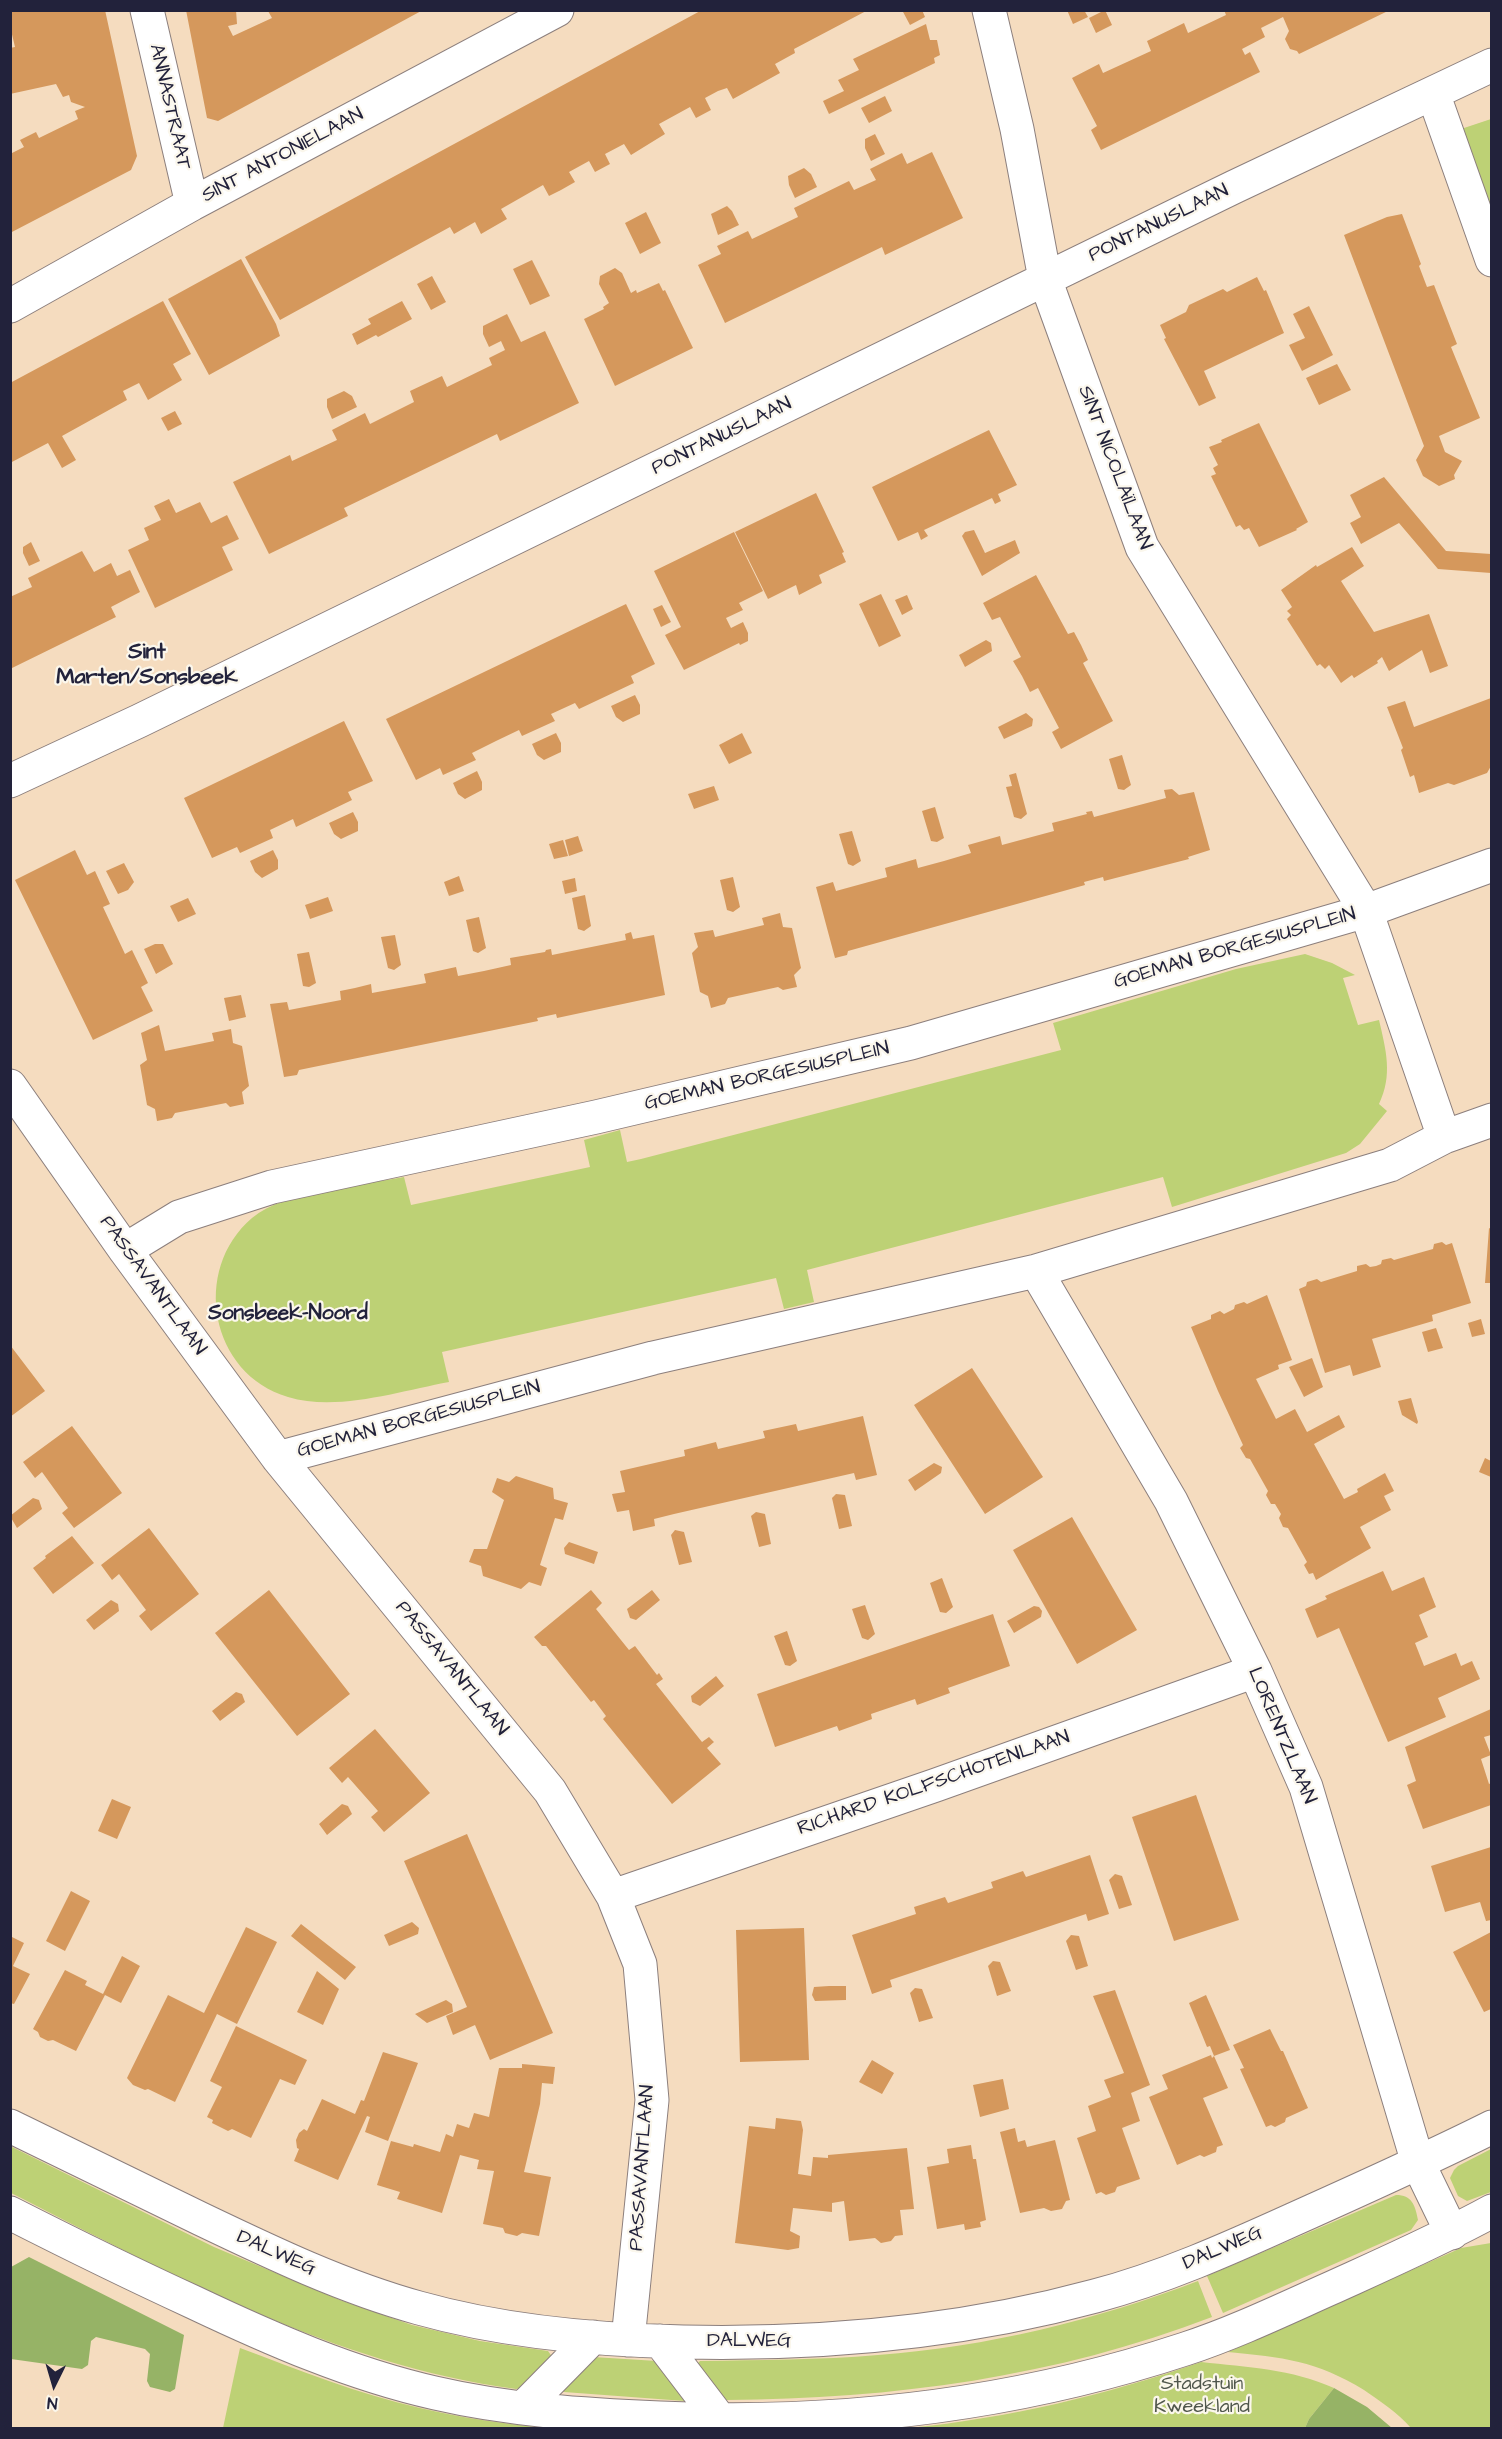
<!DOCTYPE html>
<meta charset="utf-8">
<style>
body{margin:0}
#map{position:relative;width:1502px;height:2439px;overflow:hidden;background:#f5dcbf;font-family:"Architects Daughter",sans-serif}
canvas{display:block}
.frame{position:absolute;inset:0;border:12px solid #22223b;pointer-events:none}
.north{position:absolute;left:24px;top:2355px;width:60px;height:60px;-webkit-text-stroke:4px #fbf7ec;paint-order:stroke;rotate:185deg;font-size:16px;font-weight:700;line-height:24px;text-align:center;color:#22223b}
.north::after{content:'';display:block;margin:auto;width:21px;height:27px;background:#22223b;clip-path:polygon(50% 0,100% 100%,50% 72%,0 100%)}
</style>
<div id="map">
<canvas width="1502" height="2439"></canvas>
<div class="frame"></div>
<div class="north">N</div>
</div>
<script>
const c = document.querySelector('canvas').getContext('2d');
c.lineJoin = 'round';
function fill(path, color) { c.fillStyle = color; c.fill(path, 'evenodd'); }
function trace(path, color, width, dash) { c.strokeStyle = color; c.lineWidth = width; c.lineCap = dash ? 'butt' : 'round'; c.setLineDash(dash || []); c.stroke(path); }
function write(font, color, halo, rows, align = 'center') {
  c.font = font + ' "Architects Daughter",sans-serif'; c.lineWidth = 4.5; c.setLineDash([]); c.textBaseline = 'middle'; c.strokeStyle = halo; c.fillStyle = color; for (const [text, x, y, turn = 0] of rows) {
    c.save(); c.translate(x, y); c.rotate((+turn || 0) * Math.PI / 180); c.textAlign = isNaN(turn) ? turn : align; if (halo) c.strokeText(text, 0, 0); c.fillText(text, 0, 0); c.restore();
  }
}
fill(new Path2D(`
 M1491,119V219L1458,130Z
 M1305,954L1332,963L1355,975L1343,978L1358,1025L1379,1020C1386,1050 1393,1075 1379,1104L1387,1111L1360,1144L1346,1153L1172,1207L1163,1177L807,1270L814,1302L784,1309L776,1278L442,1352L449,1382C400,1391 337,1412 288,1397C210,1374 191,1270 252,1218C286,1190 361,1185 404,1177L411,1205L590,1167L584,1140L620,1130L627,1162L641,1159L1061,1050L1053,1023L1236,969Z
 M10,2146L214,2247L340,2300L412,2325L480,2341L548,2351L553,2358L521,2388L516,2389C335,2365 171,2274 11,2193Z
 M1491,2149V2192L1467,2201L1458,2196L1450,2178L1454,2170L1458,2166Z
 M1396,2195C1412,2195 1415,2205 1418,2220L1411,2230L1223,2313L1207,2276Z
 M1491,2243V2428H1411C1398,2413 1380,2401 1364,2390C1317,2361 1282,2357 1228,2352L1461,2248Z
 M1198,2281L1212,2317C1056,2377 893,2399 726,2400L696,2369V2365L700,2361C760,2360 819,2360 878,2355C987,2347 1096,2320 1198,2281Z
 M240,2348C299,2370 358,2394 420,2408C462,2418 505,2424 548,2428H223Z
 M593,2357L657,2361L685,2401L564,2392L561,2390Z
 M1201,2362C1247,2367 1292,2369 1334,2388L1309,2419L1305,2428H909C1009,2418 1106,2395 1201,2362Z`), '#bdd175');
fill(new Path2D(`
 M29,2257L184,2335L175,2389L170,2392L150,2387L147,2381L150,2354L145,2349L96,2337L91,2341L88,2365L82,2369L11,2359V2267Z
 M1334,2388L1367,2407L1392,2428H1305L1309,2419Z`), '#96b366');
fill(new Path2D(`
 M10,10H105L137,156L131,170L10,233V154L24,147L20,140L36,132L39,138L78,119L75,111L85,107L71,102L69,95L63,97L56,84L10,94V48L15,47L10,26Z
 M186,10H236L237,24L228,26L233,36L272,18L268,11L270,10H423L218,121L207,118Z
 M702,10H868L794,49L795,53L775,64L780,73L733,99L727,88L718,91L705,98L711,110L696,118L690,107L659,124L665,134L631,155L624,144L605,154L610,164L595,172L589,161L569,172L575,182L561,190L549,196L543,185L501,209L507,219L481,234L475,222L454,234L450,227L280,320L245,257Z
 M902,10H922L925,17L910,25Z
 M1067,10H1084L1088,17L1073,24Z
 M1105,10L1112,25L1096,33L1089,18Z
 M1224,10H1390L1299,54L1297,51L1290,49L1285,39L1289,31L1283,17L1261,28L1265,37L1242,49L1245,55L1250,52L1260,72L1101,150L1091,130L1097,126L1072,78L1099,64L1103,73L1151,51L1147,41L1184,23L1188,33L1226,15Z
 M926,24L930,40H937L940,55L934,58L935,63L829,114L823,101L844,91L838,80L859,70L853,59Z
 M885,96L892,111L869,123L861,108Z
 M875,134L885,154L871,161L865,148V139Z
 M932,152L963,218L885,255L882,247L725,323L698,265L721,254L717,246L748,231L752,239L798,217L794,208L849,181L854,190L876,180L870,169L902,153L907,164Z
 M804,168L811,174L817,187L795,198L789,185L788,176Z
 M727,206L732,211L739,225L718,235L711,214Z
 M646,212L661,243L640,254L625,223Z
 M1402,214L1421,264L1419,266L1427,287L1434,285L1457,344L1451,347L1480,418L1439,436L1445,452L1462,461L1454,475L1455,479L1439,486L1423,476L1416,460L1424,446L1344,235L1387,217Z
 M241,259L276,324L280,336L209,375L168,299Z
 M532,260L550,296L530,305L513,269Z
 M615,268L622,273L631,293L636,290L637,293L659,283L663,291L665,290L693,348L615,386L584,319L604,309L603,307L609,303L599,284L600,276Z
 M432,276L446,302L431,310L417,284Z
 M1257,277L1264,291L1266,290L1284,333L1204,371L1216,398L1199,406L1164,339L1166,338L1160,325L1186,312L1189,305L1223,289L1227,292Z
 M163,301L191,354L173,364L182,380L148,400L139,383L123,391L127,400L62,436L76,460L62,468L48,443L10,463V383Z
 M402,301L412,319L378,337L376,335L357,345L352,334L371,324L368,319Z
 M1309,306L1333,355L1302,371L1289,345L1305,338L1293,314Z
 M507,314L521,342L545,331L579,403L500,441L497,434L344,508L348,516L269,554L233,482L290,455L292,461L337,440L332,430L365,413L370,424L414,402L410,391L442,376L447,387L492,365L489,358L505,350L501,341L489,347L483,334V326Z
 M1337,364L1351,390L1319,405L1306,378Z
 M344,391L352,396L357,407L332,419L327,407V399Z
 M175,411L182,424L168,431L161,418Z
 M1259,423L1308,522L1296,529L1297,530L1259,547L1249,528L1244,530L1240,525L1236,527L1211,476L1216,474L1213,468L1218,465L1209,447L1222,442L1221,440Z
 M989,430L1017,485L998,494L1001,501L995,504L992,498L924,530L928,536L921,540L918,532L898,541L872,487Z
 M1384,477L1446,551L1491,554V573L1438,569L1399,523L1361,544L1350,523L1361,517L1350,495Z
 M816,493L844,552L842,553L846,562L819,575L822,583L799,595L796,585L768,599L735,532Z
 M169,499L176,513L200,502L211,523L227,515L239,539L222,547L233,570L155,608L128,550L149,540L144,528L161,520L154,506Z
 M974,530L985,553L1015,540L1020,553L982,576L962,536L965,532Z
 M734,532L763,591L739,603L743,610L726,618L731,628L743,622L748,633V641L740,645L739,643L684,670L665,635L681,627L654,571Z
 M31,542L40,561L29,566L23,553V547Z
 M1352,547L1364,566L1341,581L1374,632L1429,614L1448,666L1430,673L1422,650L1389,671L1382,657L1377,661L1378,663L1354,678L1352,675L1341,683L1329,665L1325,669L1320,664L1317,666L1287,619L1291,615L1287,611L1292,607L1281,590L1316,565L1317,567Z
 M82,551L94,572L111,563L117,576L130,570L140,592L111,607L116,617L10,669V597L32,587L28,578Z
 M1036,575L1068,634L1074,632L1081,645L1088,660L1083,663L1113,721L1061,749L1052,732L1059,728L1038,688L1030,692L1022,676L1013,661L1021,657L1000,617L992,620L983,603Z
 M881,594L901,636L879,647L859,604Z
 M907,595L913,609L902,615L895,600Z
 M626,604L655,664L631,676L634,683L579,709L575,703L551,714L555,721L522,736L519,730L496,741L472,753L476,760L443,775L440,768L416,780L386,719Z
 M662,605L671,622L661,627L653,609Z
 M986,640L991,643L992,651L965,667L959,655Z
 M635,695L640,705V714L623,722L616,717L611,706Z
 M1491,698V766L1487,773L1454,785L1448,783L1419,793L1414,775L1410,777L1401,750L1403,748L1387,707L1405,701L1414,727Z
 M1026,713L1033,719L1032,726L1004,739L998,727Z
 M344,721L373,781L348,792L352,800L296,827L293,819L270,830L273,838L240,853L237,847L212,858L184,798Z
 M556,733L561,743V752L544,760L537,755L532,744Z
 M742,733L752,753L729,764L719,745Z
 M1122,755L1131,785L1124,790L1118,789L1109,759Z
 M477,771L482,782V790L465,799L458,794L453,783Z
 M1016,773L1027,814L1021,819L1014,817L1006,787L1012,786L1009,775Z
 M714,786L719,800L694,809L688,794Z
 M1172,789L1179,795L1194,792L1210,850L1188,857L1189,859L1104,881L1103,877L1084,882L1085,885L848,951L847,955L835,958L816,887L833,882L836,891L887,877L885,868L916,859L918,868L944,861L971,853L968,845L1000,836L1002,845L1054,831L1052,823L1087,814L1086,812L1092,811L1094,817L1166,798L1164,790Z
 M935,807L944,838L937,842L931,841L922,811Z
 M353,812L358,822V831L341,839L334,834L329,823Z
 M852,831L861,861L853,866L848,864L839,834Z
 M578,836L583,851L569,856L565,840Z
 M563,840L568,856L554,859L549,844Z
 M75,850L87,875L95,871L110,904L103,907L125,954L132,950L148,983L141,987L153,1011L93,1040L15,880Z
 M273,850L278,860V869L262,878L255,872L250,861Z
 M124,863L134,882L128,890L118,894L106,871Z
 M459,876L464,891L449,896L444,882Z
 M733,877L740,907L733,912L727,910L720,880Z
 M575,878L577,891L565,894L562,881Z
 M585,895L591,926L584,931L578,929L572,898Z
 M328,897L333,911L310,919L305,905Z
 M188,898L196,914L178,922L170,906Z
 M780,913L783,927L792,928L801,968L794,975L797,987L783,990L778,987L728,998L725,1004L711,1008L708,996L700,992L692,953L698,947L694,933L713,930L715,937L764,925L762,918Z
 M479,917L486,948L478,953L473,951L466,920Z
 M631,932L633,939L654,935L665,995L557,1018L556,1014L537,1018L538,1021L299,1070L297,1075L284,1077L270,1004L287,1002L289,1010L341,1000L340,991L355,988L371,984L372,993L426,983L424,974L456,967L458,976L484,971L511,965L510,958L545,952L546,950L551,949L552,955L626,940L625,934Z
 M395,935L401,965L394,970L388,968L381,937Z
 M155,944H163L173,964L156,974L144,949Z
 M309,952L316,983L309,987L303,986L297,954Z
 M241,995L246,1017L229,1021L224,998Z
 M159,1025L165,1051L214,1041L212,1033L231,1029L233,1043L242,1046L249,1086L242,1092L244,1104L230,1107L226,1103L201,1108L175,1113L172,1118L157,1121L155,1109L147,1105L140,1065L147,1060L141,1033Z
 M1489,1228L1491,1229V1283H1485Z
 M1442,1242L1446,1245L1452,1243L1471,1303L1432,1315L1433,1321L1372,1339L1381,1367L1353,1376L1350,1365L1325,1373L1299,1289L1306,1286L1307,1282L1317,1279L1321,1282L1357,1271V1266L1366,1264L1370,1267L1376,1266L1381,1264L1382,1260L1391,1258L1394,1260L1433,1249L1434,1244Z
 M1267,1295L1292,1360L1278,1365L1279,1369L1256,1379L1276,1419L1295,1409L1307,1432L1339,1415L1345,1427L1314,1444L1344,1499L1358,1492L1357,1489L1385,1473L1394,1491L1384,1496L1391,1510L1360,1527L1371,1548L1316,1580L1313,1573L1309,1574L1304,1565L1307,1562L1288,1528L1283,1527L1279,1518L1281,1514L1275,1504H1271L1266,1495L1268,1491L1250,1459L1246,1458L1240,1448L1243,1445L1218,1391L1191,1327L1211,1319V1315L1220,1311L1224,1314L1234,1309L1235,1305L1244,1302L1247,1304Z
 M1481,1319L1485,1334L1472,1337L1468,1323Z
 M1436,1328L1443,1348L1428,1352L1422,1332Z
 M10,1345L45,1391L10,1417Z
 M1312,1358L1323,1387L1304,1397L1289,1367Z
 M972,1368L1043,1477L985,1514L914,1405Z
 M1411,1398L1418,1422L1417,1424L1402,1415L1398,1401Z
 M863,1416L877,1475L856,1480L854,1473L674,1514L654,1519L655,1526L633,1531L629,1510L617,1512L612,1494L625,1492L620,1471L685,1456L684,1450L716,1442L718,1449L765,1438L763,1431L796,1424L798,1431Z
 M72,1426L122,1493L74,1528L62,1513L68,1508L42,1472L35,1478L23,1462Z
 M1485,1458L1491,1461V1477L1479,1472Z
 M934,1463L942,1467L941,1473L915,1491L908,1480Z
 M516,1476L553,1488L554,1499L568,1503L563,1520L555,1518L540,1565L547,1568L541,1586L529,1582L521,1589L483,1576L481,1566L469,1562L474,1549H487L504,1500L492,1492L497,1478L509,1482Z
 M836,1494L845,1495L852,1526L839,1529L832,1498Z
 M33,1498L39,1500L42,1509L17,1528L10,1516Z
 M756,1512L765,1514L771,1544L759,1547L751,1516Z
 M1072,1517L1137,1630L1077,1664L1013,1550Z
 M149,1528L199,1594L151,1631L139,1616L146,1610L119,1574L112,1580L101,1565Z
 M675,1530L684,1532L692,1562L679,1565L671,1535Z
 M72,1536L94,1563L53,1594L33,1568L46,1558L45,1556Z
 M569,1542L598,1552L594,1564L565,1554L564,1548Z
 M1383,1571L1392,1591L1424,1577L1436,1607L1419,1615L1428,1637L1415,1643L1424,1666L1456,1653L1461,1666L1472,1661L1480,1679L1438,1698L1446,1717L1388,1742L1339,1628L1317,1638L1305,1609L1327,1599L1325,1596Z
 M942,1578L953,1607L946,1613L940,1612L930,1583Z
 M269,1590L350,1694L297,1736L215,1633Z
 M591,1590L602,1603L596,1609L629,1650L635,1646L657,1675L659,1673L663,1679L656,1684L686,1722L702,1742L709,1737L714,1742L707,1748L721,1764L672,1804L603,1719L606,1716L594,1700L591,1702L546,1646H542L534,1637Z
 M652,1590L660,1600L636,1620L630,1618L627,1609Z
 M111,1600L118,1604L119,1611L94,1630L86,1620Z
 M865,1605L875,1634L868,1640L862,1638L852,1609Z
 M1034,1606L1039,1607L1042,1611L1041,1617L1014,1633L1007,1621Z
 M993,1614L1010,1666L948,1688L950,1693L917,1705L915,1699L871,1714L872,1719L839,1731L837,1726L775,1747L757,1694Z
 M787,1631L797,1661L790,1666L785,1665L774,1636Z
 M716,1676L724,1686L700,1706L692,1702L691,1696Z
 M236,1692L242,1694L245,1702L220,1721L212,1711Z
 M1491,1709V1735L1484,1737L1491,1755L1481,1759L1489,1784L1491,1783V1805L1423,1829L1407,1785L1416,1781L1405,1747Z
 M375,1729L430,1793L384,1832L371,1817L378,1811L348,1777L342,1783L329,1768Z
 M1196,1795L1239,1920L1174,1941L1132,1817Z
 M112,1799L131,1807L117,1839L98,1831Z
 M342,1804L348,1806L352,1814L327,1835L319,1824Z
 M467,1834L553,2033L490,2060L475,2025L453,2035L446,2016L467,2007L404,1861Z
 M1491,1847V1920L1486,1921L1480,1902L1445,1912L1431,1866Z
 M1090,1855L1109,1914L1088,1921L1086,1914L911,1973L890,1980L892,1987L872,1994L852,1935L916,1914L914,1907L945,1897L948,1903L993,1888L991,1882L1023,1871L1026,1877Z
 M1115,1874L1122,1876L1132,1905L1119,1909L1109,1880Z
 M71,1891L90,1901L65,1951L46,1941Z
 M412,1922L419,1928L418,1934L389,1946L384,1935Z
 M301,1924L356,1967L345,1980L291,1936Z
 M246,1927L277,1942L237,2024L217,2014L175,2102L148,2089L145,2090L133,2085L127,2078L168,1995L204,2013Z
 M804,1928L809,2060L740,2062L736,1930Z
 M1491,1932V2009L1484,2012L1453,1952Z
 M1071,1935L1079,1936L1088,1966L1076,1970L1066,1941Z
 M10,1936L24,1943L13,1966L30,1974L14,2004L10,2003Z
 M122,1956L140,1966L121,2003L105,1995L76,2051L53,2040L48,2041L40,2037L38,2032L33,2029L65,1970L87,1981L85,1985L103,1994Z
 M993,1961L1000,1962L1011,1991L997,1996L988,1966Z
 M317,1971L339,1989L323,2025L297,2012Z
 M829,1986H846V2000L815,2001L812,1995L814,1987Z
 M915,1988L922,1989L933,2018L919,2022L910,1993Z
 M1115,1990L1150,2085L1131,2093L1140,2121L1122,2128L1140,2179L1117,2187L1115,2192L1106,2195L1101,2192L1096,2194L1077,2138L1096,2131L1088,2106L1111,2097L1104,2080L1124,2073L1093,1996Z
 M1206,1995L1230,2050L1214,2056L1210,2046L1207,2047L1189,2003Z
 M446,2000L452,2004L453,2012L427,2023L415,2014Z
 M236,2026L307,2060L295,2085L280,2079L251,2138L232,2129L228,2131L212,2123L213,2120L207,2117L222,2087L210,2081Z
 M1270,2029L1281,2051H1283L1308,2108L1286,2118L1285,2122L1275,2127L1271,2125L1266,2127L1240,2069L1244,2068L1233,2045Z
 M383,2052L418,2063L388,2141L365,2132L370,2117L367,2116L338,2180L294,2161L299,2149L297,2148L296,2140L299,2133L304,2129L307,2131L322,2099L355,2114L361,2100L364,2101Z
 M1211,2055L1212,2058L1214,2056L1228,2088L1203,2098L1223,2145L1217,2147L1216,2152L1204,2157L1200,2155L1177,2165L1149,2097L1168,2089L1162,2075Z
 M872,2060L894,2073L882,2094L859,2082Z
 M522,2064L555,2067L553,2084L542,2083L540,2104L524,2172L551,2177L539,2236L522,2233L517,2236L505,2233L503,2228L483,2224L494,2171L477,2169L479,2160L460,2155L442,2213L397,2199L400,2192L377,2185L391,2141L413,2147L414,2144L440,2152L446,2134L453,2137L457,2124L469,2128L474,2113L489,2117L499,2068H522Z
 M1003,2079L1009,2109L980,2117L973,2085Z
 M776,2118L801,2121L803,2130L798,2174L811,2176L813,2157L828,2158V2155L907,2148L914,2209L900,2210L903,2235L895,2236L891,2241L881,2243L875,2238L849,2241L844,2201L832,2203V2212L793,2208L790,2231L800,2236L799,2248L788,2250L735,2243L749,2126L775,2129Z
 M1015,2128L1018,2142L1025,2140L1027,2147L1055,2140L1070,2200L1066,2201L1062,2209L1051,2211L1044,2208L1020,2213L1000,2132Z
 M971,2145L973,2159H976L986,2220L980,2222L981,2227L965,2230L964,2224L937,2229L927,2167L949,2163L947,2149Z`), '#d5985c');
const minor = new Path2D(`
 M147,10L192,204
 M989,10L1017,129L1045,279L1142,547L1366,911L1492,865
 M1433,93L1492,260
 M10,306L192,204L557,10
 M10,781L139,721L1234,187L1492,65
 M10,1086L125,1250L278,1458L550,1791L613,1896L640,1964L652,2100L628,2340
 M1444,1137L1492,1120
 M125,1250L179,1217L272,1187L596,1117L911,1043L1366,911L1444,1137L1390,1165L1036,1271L653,1358L278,1458
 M1036,1271L1171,1501L1255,1671L1306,1787L1418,2163L1452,2233
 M613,1896L936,1785L1255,1671
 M10,2126C74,2157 137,2188 201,2219C272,2253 343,2287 419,2308C504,2332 594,2340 683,2342C822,2345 959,2333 1095,2296C1163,2278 1228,2249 1292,2220C1359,2190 1426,2160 1492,2127
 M10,2213C71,2244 132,2274 193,2302C271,2339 351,2374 435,2393C508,2410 585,2415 660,2418C838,2426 1015,2405 1185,2349C1234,2333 1282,2310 1329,2289C1384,2264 1439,2240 1492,2211
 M660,2341L721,2421
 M523,2408L593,2337`);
trace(minor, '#8c7f7d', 35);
trace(minor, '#fff', 33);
write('20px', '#22223b', '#fbf7ec', [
 ["ANNASTRAAT",169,107,77],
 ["SINT ANTONIELAAN",283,156,-28],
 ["PONTANUSLAAN",1159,224,-26],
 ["PONTANUSLAAN",722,437,-26],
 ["SINT NICOLAÏLAAN",1114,468,69],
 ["GOEMAN BORGESIUSPLEIN",1235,949,-16],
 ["GOEMAN BORGESIUSPLEIN",767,1077,-13],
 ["PASSAVANTLAAN",152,1286,54],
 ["GOEMAN BORGESIUSPLEIN",419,1420,-15],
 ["PASSAVANTLAAN",451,1669,51],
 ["LORENTZLAAN",1281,1736,67],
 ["RICHARD KOLFSCHOTENLAAN",934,1784,-19],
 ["PASSAVANTLAAN",643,2168,-86],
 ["DALWEG",1223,2249,-23],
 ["DALWEG",276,2254,24],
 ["DALWEG",749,2342]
]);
write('20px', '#50574c', '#fbf7ec', [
 ["Stadstuin",1202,2385],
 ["Kweekland",1202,2408]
]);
write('bold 21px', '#22223b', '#fbf7ec', [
 ["Sonsbeek-Noord",288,1315]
]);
write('bold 22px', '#22223b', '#fbf7ec', [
 ["Sint",147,653],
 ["Marten/Sonsbeek",147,678]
]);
</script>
